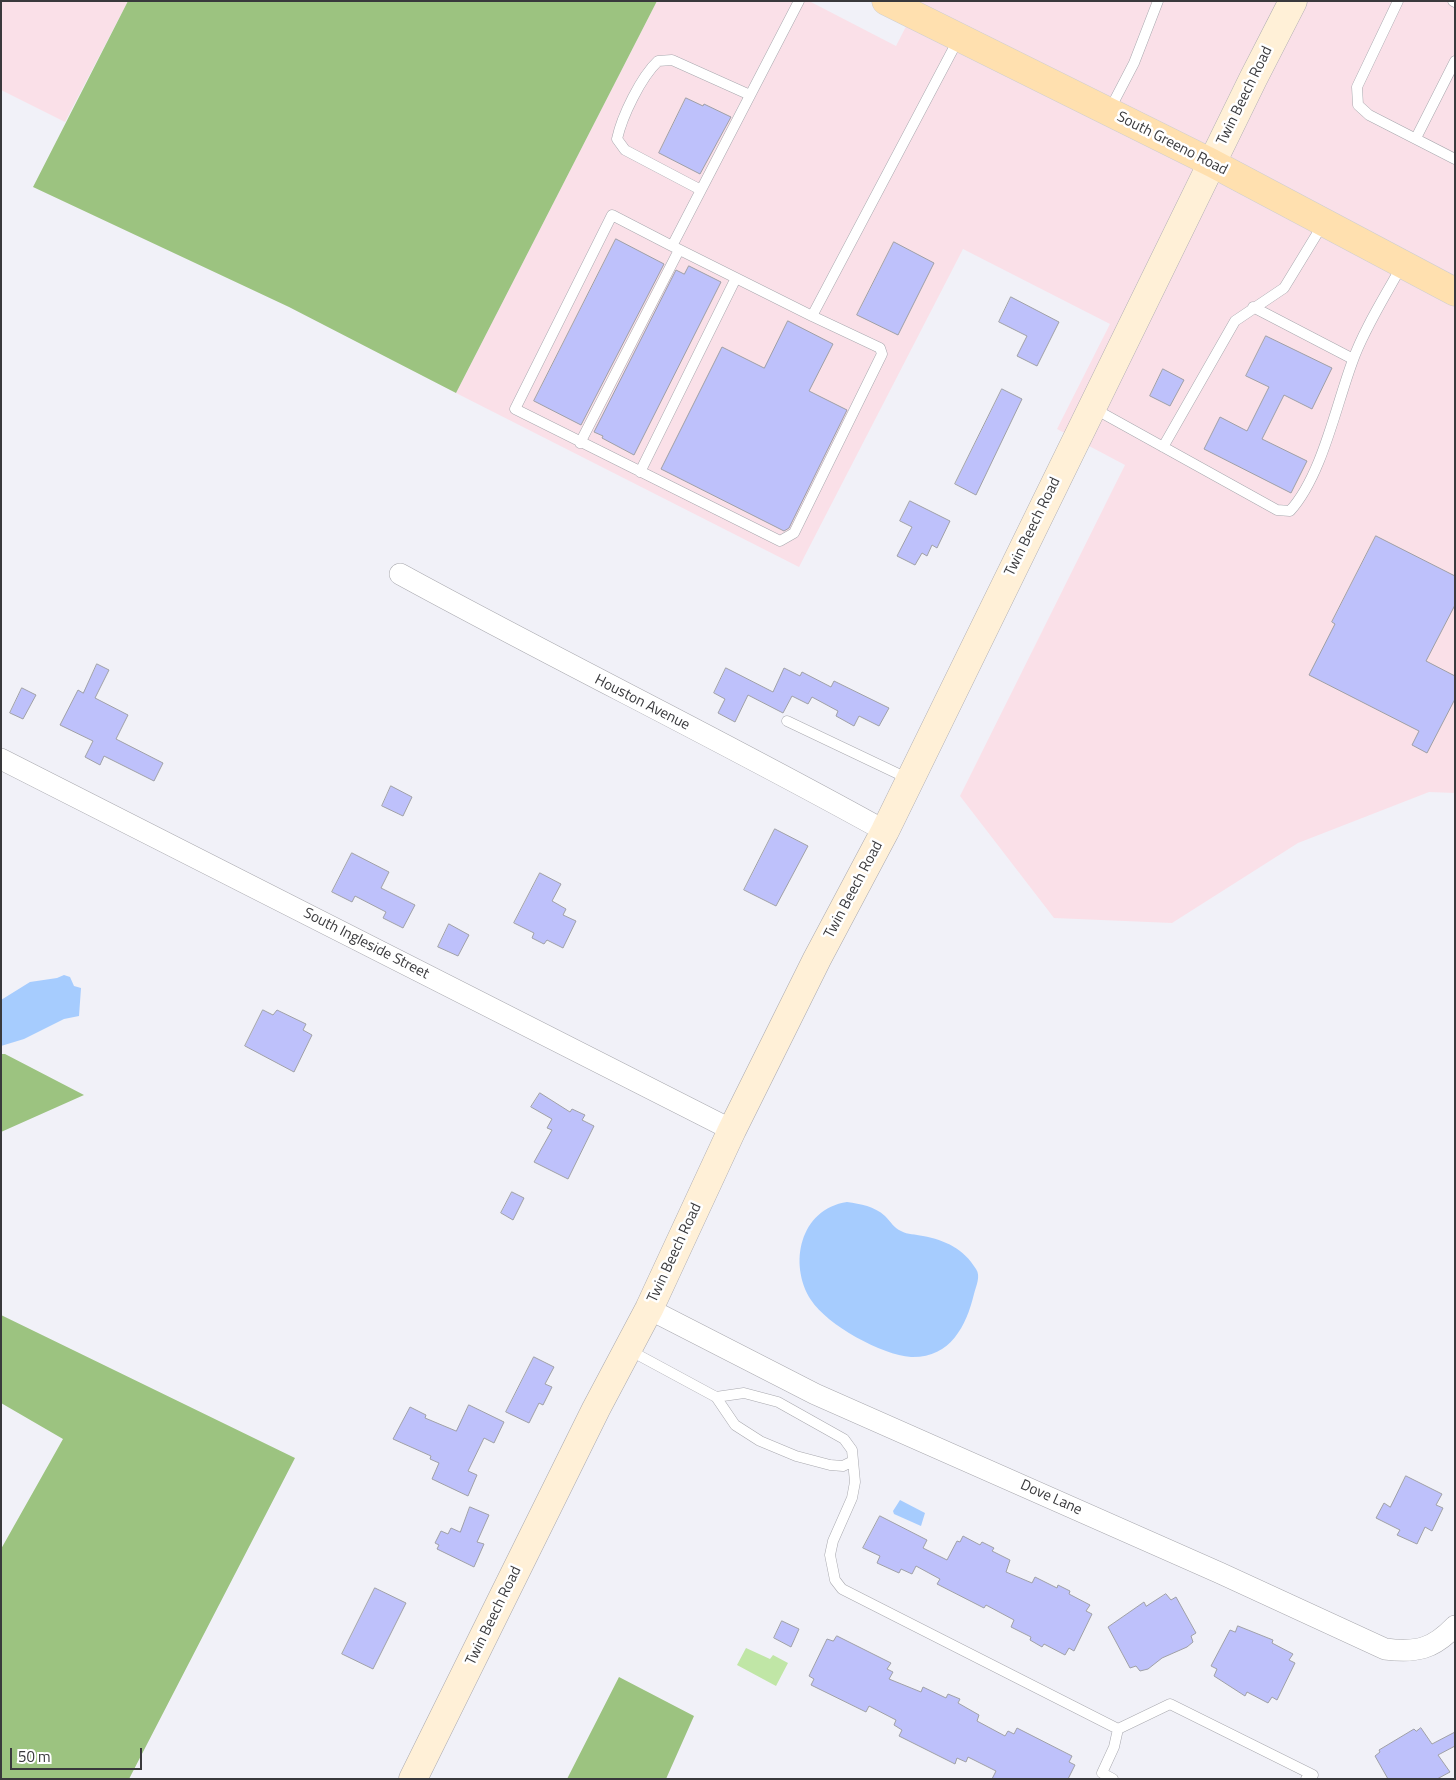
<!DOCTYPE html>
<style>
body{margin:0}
#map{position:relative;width:1456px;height:1780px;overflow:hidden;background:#f1f1f8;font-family:"Titillium Web",sans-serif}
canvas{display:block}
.frame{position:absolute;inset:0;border:2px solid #39393c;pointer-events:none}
.scale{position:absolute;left:10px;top:1748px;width:132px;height:22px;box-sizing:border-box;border:2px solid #39393c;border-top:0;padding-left:6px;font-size:15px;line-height:18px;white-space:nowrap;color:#39393c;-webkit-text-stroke:4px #fff;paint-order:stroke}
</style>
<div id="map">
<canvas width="1456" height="1780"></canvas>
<div class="frame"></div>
<div class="scale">50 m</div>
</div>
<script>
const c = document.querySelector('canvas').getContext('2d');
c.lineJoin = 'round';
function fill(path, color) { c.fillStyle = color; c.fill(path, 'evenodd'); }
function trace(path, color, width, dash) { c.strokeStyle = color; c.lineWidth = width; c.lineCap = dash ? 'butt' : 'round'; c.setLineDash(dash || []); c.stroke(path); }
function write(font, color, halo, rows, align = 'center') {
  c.font = font + ' "Titillium Web",sans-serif'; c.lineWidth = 5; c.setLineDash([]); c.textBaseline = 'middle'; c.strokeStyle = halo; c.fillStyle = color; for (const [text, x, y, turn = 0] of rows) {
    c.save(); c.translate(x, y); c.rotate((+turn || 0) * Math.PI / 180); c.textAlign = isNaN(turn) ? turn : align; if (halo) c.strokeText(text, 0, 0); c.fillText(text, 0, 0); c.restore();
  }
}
fill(new Path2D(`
 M1,1H128L65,122L1,90Z
 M657,1H809L896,46L919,1H1455V793L1429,792L1298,843L1172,923L1054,918L960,796L1125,465L1057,429L1110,324L963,249L799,567L456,393Z`), '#fae0e8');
fill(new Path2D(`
 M746,1648L770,1659L773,1655L788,1663L776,1686L737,1665Z`), '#c0e6a6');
fill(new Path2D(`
 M128,1H657L456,393L289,307L33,187Z
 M1,1054H5L84,1095L1,1132Z
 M1,1315L295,1458L129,1779H1V1549L63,1439L1,1403Z
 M619,1677L694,1716L666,1779H567Z`), '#9cc380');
fill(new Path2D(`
 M64,975L70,977L74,986L81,988L79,1016L64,1019L24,1039L1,1046V1000L30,982L57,978Z
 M847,1202C861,1204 874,1206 885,1216C891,1222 894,1228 901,1231C908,1235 915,1234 923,1236C945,1240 964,1249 976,1269C981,1276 976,1286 974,1294C966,1327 950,1358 911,1357C882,1355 827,1325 811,1300C788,1264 800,1209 847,1202Z
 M900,1500L925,1513L921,1526L894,1514L893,1511Z`), '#a6ccfe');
const building = new Path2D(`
 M686,98L703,106L704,104L731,117L700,174L659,153Z
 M616,239L664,264L581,425L534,401Z
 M894,242L934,263L898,335L857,315Z
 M689,266L721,282L634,455L602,438L603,436L594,432L676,270L684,274Z
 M1011,297L1059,322L1037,366L1017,356L1027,336L999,322Z
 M788,321L833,344L809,391L847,410L789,528L784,531L661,469L722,347L764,368Z
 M1266,336L1332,368L1312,409L1284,395L1262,439L1307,461L1291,493L1204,449L1220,417L1247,431L1269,387L1246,376Z
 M1163,369L1184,380L1170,406L1150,396Z
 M1002,389L1022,399L976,495L955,484Z
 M910,501L950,521L937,548L932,545L927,556L922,553L915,565L897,556L912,527L900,521Z
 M1376,536L1455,576V605L1426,661L1455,676V699L1427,753L1412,745L1419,731L1309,675L1335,624L1332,622Z
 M97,664L109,670L95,698L128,715L116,739L163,763L154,781L104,756L100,765L85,757L93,741L60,725L78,690L83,693Z
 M726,668L773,692L784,668L800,676L802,672L831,687L834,681L889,708L879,726L859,716L854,726L836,716L838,711L812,697L808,704L792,696L783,713L748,695L735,722L718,713L725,699L714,693Z
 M22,688L36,695L23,719L10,713Z
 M391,786L412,797L403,816L382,806Z
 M775,829L808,846L776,906L744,890Z
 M352,853L389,872L381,888L415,905L403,928L383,918L386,912L355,896L352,902L332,892Z
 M540,873L561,884L552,901L566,909L563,915L576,921L563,948L547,940L544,944L532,938L534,933L514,923Z
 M449,924L469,935L458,956L438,947Z
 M263,1010L273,1015L277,1010L306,1024L303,1030L312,1035L294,1072L245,1046Z
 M540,1093L570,1112L572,1109L585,1115L582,1120L594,1126L568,1179L534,1162L552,1130L547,1128L552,1119L531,1107Z
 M512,1192L524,1198L513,1220L501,1213Z
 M534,1357L554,1367L545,1384L552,1387L543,1405L539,1403L529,1423L506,1412Z
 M469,1405L504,1422L494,1443L484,1438L468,1471L477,1475L468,1496L432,1479L439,1463L430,1459L431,1456L393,1439L410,1407L426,1415L425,1418L456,1431Z
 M1406,1476L1442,1494L1436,1505L1443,1508L1432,1531L1425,1527L1417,1544L1397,1535L1400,1530L1376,1518L1384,1503L1390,1507Z
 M470,1507L489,1515L477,1542L484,1544L474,1567L437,1549L439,1545L435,1543L441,1531L448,1534L451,1528L460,1532Z
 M880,1516L927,1540L923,1548L947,1560L957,1541L960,1542L963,1536L980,1545L982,1542L994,1548L992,1551L1010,1560L1006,1572L1032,1583L1035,1577L1057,1588L1058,1585L1070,1591L1069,1594L1090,1605L1086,1611L1092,1614L1074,1651L1069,1648L1065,1655L1044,1644L1042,1647L1030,1640L1031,1637L1011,1627L1014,1620L986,1605L984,1608L937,1584L940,1579L916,1566L912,1574L901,1569L899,1573L877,1563L880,1556L863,1548Z
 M375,1588L406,1603L373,1669L342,1654Z
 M1166,1594L1171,1600L1176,1597L1196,1633L1191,1636L1193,1642L1187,1647L1162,1658L1148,1669L1140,1671L1136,1666L1130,1668L1108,1627L1144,1602L1146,1606Z
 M782,1621L799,1629L791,1647L774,1638Z
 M1238,1626L1273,1640L1272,1643L1293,1654L1289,1660L1295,1663L1277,1700L1272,1697L1268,1703L1247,1692L1245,1696L1214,1676L1217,1669L1211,1666L1230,1630L1235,1632Z
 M837,1636L891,1663L887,1669L893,1672L889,1679L921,1692L923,1687L946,1698L948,1694L960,1699L958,1703L979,1715L977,1721L1005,1736L1008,1731L1014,1734L1017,1728L1072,1756L1069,1762L1075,1765L1068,1779H992L996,1771L968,1757L966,1762L957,1758L955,1764L899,1736L902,1730L894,1725L896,1720L869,1706L866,1712L811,1685L814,1679L809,1676L827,1639L833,1641Z
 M1421,1728L1432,1744L1455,1732V1746L1438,1755L1450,1772L1437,1779H1388L1375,1756L1380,1752L1379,1750L1414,1729L1416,1731Z`);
fill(building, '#bec1fb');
trace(building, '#9fa0a6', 1);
const lane = new Path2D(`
 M799,1L672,246L812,316L959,38
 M1398,1L1357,87L1358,105L1369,115L1455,159
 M1453,1L1455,2
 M1109,111L1134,63L1158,1
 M1416,138L1455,61
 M701,190L625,150L617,139C622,116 641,77 658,61L672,60L750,95
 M672,246L612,215L515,409L780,541L794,533L882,354L880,348L812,316
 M1253,307L1353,359
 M1093,408L1277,510L1290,511C1322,476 1336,405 1353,360C1364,329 1386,295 1402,265
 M580,443L679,250
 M1163,447L1235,321L1284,288L1323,224
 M640,472L736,278
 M787,721L909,779
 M629,1350L716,1397L735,1425L760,1441L796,1456L830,1465L843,1466L853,1461
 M716,1397L744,1393L778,1402L844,1439L852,1450L855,1482L852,1498L833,1541L830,1555L835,1580L842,1589L1118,1729
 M1118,1729L1170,1704L1313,1775L1306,1779
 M1113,1779L1102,1773L1114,1747L1118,1729`);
const street = new Path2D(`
 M400,574C561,662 725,742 885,831
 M1,759L732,1130
 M649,1309L815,1394L1220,1573L1385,1649C1417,1653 1433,1649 1455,1626`);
const secondary = new Path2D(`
 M413,1779L596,1409L649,1309L732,1130L817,959L885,831L1253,79L1293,1`);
const primary = new Path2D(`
 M886,1L1212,163L1455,292`);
trace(lane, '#a8a8ae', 11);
trace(street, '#a8a8ae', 22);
trace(secondary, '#a8a8ae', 29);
trace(primary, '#cfcfd0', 29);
trace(lane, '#fff', 10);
trace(street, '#fff', 21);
trace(secondary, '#fff0d7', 28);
trace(primary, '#ffe0af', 28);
write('15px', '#39393c', '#fff', [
 ["Twin Beech Road",1245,96,-64],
 ["South Greeno Road",1172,144,27],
 ["Twin Beech Road",1033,527,-64],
 ["Houston Avenue",642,703,27],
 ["Twin Beech Road",854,890,-62],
 ["South Ingleside Street",366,944,27],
 ["Twin Beech Road",675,1253,-65],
 ["Dove Lane",1051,1498,24],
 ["Twin Beech Road",494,1616,-64]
]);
</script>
